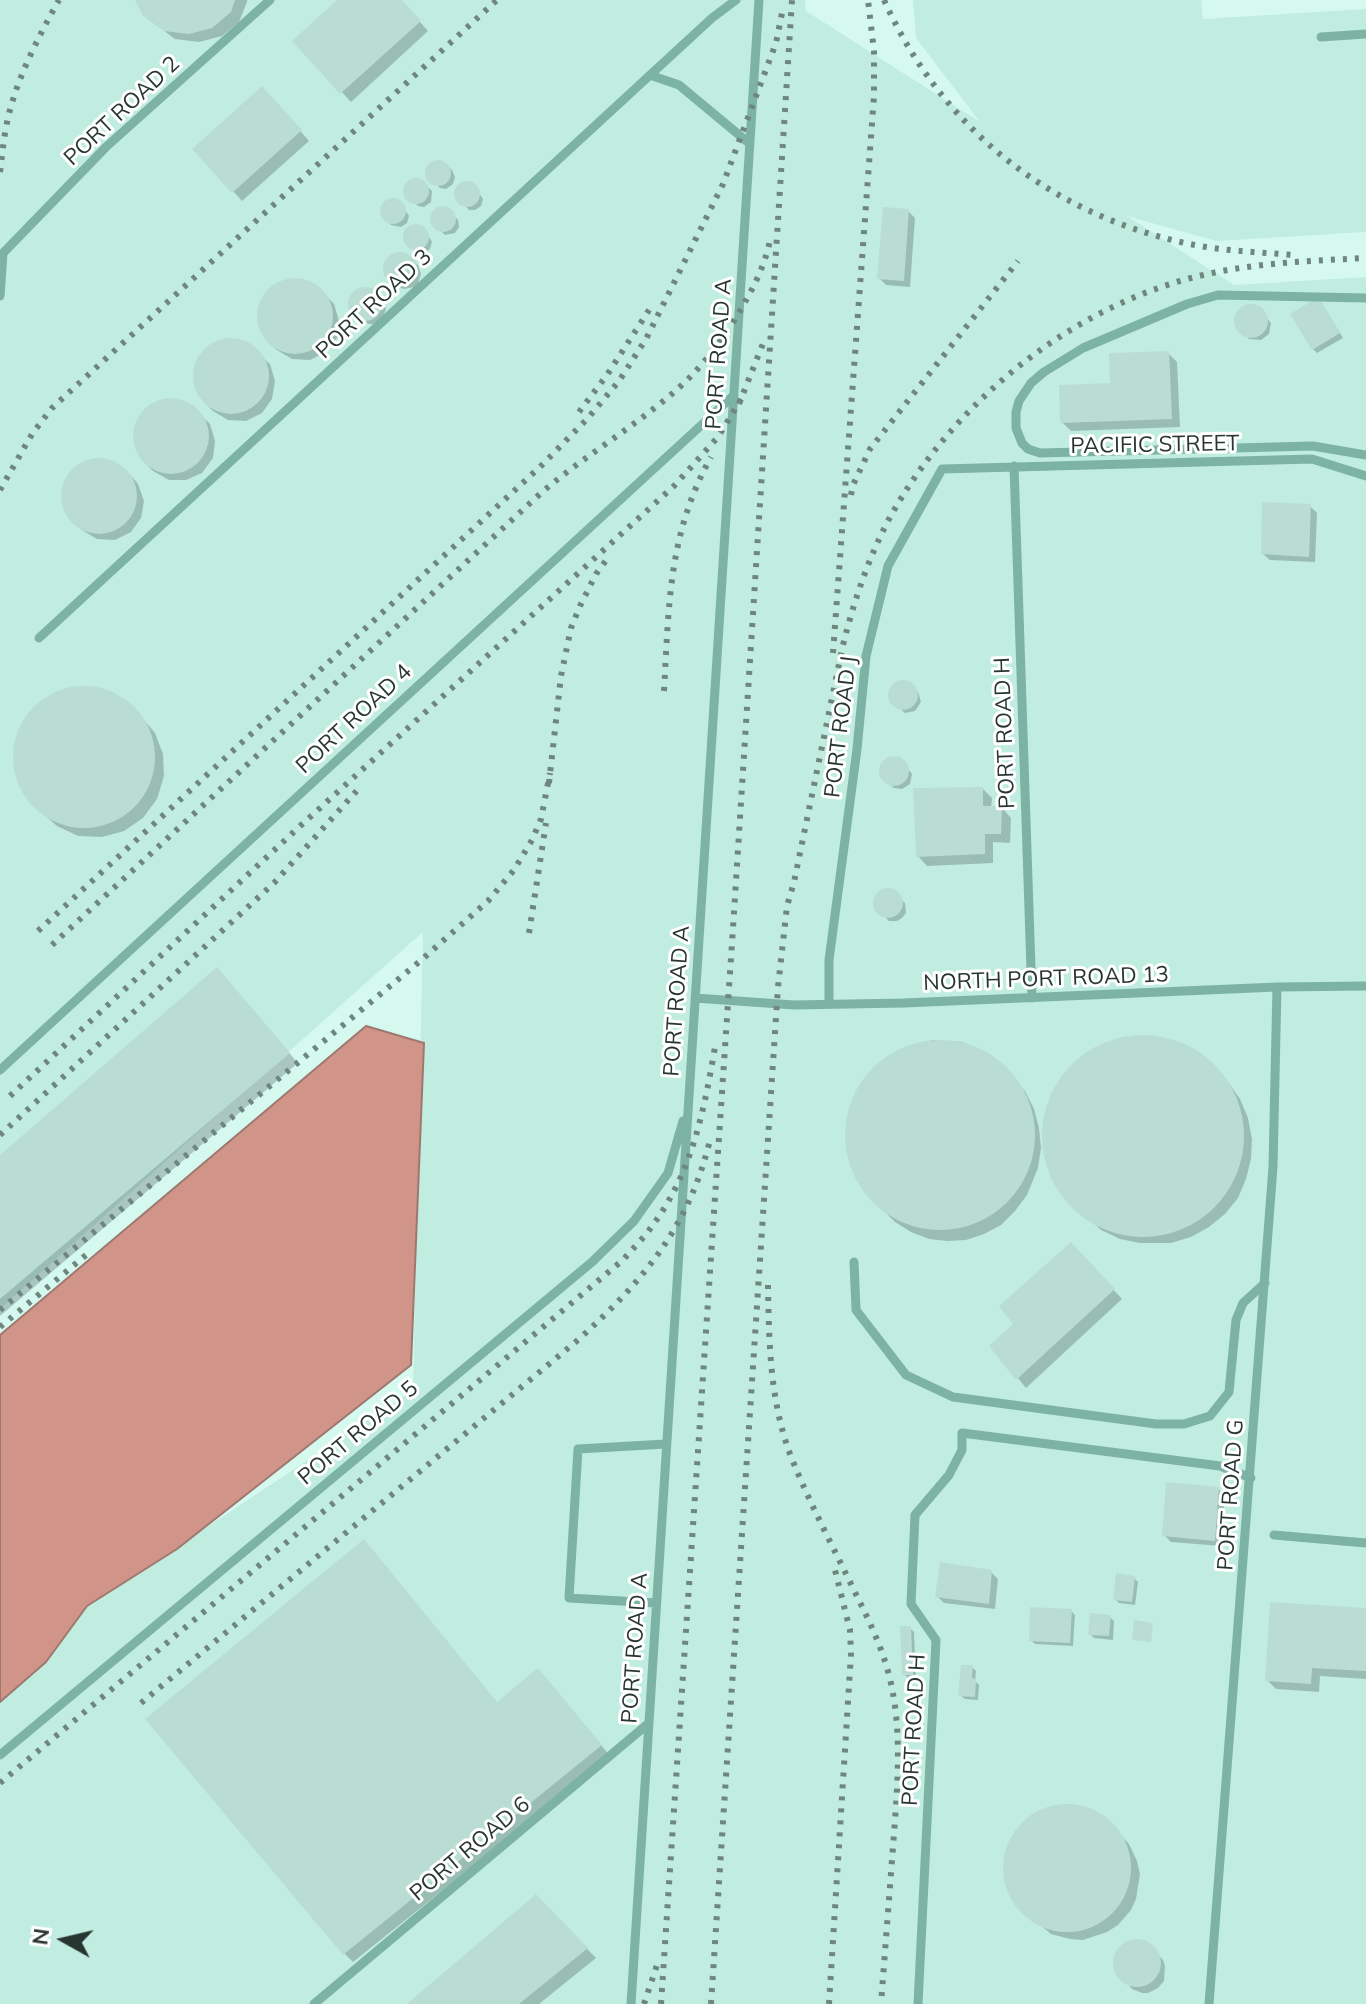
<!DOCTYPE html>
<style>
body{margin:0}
#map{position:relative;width:1366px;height:2004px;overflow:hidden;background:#d5f9ef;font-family:Mulish,sans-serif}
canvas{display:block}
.north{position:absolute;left:24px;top:1900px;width:80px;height:80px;-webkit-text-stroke:6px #fff;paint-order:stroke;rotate:278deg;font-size:22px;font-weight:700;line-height:32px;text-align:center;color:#283632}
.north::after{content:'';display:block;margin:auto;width:28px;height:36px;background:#283632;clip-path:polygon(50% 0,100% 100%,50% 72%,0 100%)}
</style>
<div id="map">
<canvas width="1366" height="2004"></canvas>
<div class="north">N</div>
</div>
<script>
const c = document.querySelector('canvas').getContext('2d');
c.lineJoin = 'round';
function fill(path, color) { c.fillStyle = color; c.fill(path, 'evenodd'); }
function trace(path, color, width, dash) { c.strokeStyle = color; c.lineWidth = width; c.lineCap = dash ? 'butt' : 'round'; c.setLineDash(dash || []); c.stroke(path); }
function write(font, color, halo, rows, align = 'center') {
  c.font = font + ' Mulish,sans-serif'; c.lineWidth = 6; c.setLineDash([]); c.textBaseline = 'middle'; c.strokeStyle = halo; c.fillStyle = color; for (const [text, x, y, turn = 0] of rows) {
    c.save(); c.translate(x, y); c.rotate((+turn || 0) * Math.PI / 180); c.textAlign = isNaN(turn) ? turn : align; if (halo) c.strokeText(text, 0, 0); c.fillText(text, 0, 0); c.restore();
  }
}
fill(new Path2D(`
 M0,0H805L806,11L980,122L916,38L913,0H1201L1203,19L1366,9V232L1216,241L1127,216L1234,285L1366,277V2004H0V1665L413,1390L423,932L0,1309Z`), '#c1ede0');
const water = new Path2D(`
 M366,1026L424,1043L411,1365L177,1549L87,1606L46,1662L0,1702V1335Z`);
fill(water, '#d09489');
trace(water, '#9e786f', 2);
fill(new Path2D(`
 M137,0H247V2L239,22L222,36L199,42L175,39L155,24Z
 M340,0H400L428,31L351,102L295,41Z
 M271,98L309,141L242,201L195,149Z
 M440,161L452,170L455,177L453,184L446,189L440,188L428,176L430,166Z
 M414,180L421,181L432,191L431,202L424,207L418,206L406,194L407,184Z
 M464,183L475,187L483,199L481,206L475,210H469L457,197L458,187Z
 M390,200L401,203L409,216L407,223L401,227L391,225L382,215L384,204Z
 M441,208L448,209L458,220L459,227L455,233L445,235L432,222L434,212Z
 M908,211L915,218L910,287L886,285L879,278Z
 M413,226L424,229L432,242L430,249L424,253H417L405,240L407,230Z
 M400,253L405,254L418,265L421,274L418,284L414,287L404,289L394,285L390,280L385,270V265L391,257Z
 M296,279L313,284L326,296L334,304L339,321L337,338L326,352L310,360L292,359L277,350L269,343L260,328L258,310L265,294L279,283Z
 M365,288L374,291L383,300L386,309L382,319L374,324H369L359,320L354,315L350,305L352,295L355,292Z
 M1318,305L1324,307L1343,338L1317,353L1313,349Z
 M1248,307L1259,308L1271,323L1269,334L1261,340L1249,339L1240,330L1237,323L1239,313Z
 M232,339L249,344L262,357L270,364L275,381L272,399L262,413L246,421L228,420L213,411L205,403L196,388L194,370L201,354L215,343Z
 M1168,353L1177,362L1180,427L1071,431L1062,422L1112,385Z
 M172,399L189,404L210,424L215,441L213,458L202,473L186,480H169L153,471L145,463L136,448L134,430L141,414L155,403Z
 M101,459L118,464L131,476L138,484L144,501L141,518L131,532L115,540L97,539L82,530L74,523L64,507L63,490L70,474L84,462Z
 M1310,506L1317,513L1315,562L1270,560L1263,554Z
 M906,682L918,692L921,702L915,711L905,713L892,702L890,692L896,683Z
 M90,687L112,693L131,705L155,733L163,754L164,776L157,799L143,818L124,831L102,837L78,836L57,826L39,810L29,800L18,779L15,756L19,732L30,713L47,698L68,689Z
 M891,758L901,760L912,774L910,784L902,789L894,788L884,779L881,774L883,764Z
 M983,789L992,798L991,808H1002L1011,818L1010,843L993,842V863L927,866L918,856Z
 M883,891H893L905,903L906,913L902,918L897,921H889L876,908V898Z
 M226,979L298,1063L0,1316V1157Z
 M1156,1038L1185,1047L1203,1057L1228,1082L1240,1099L1248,1118L1252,1139L1251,1159L1246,1179L1238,1198L1225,1214L1209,1227L1191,1237L1171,1243H1140L1120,1239L1101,1230L1068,1199L1056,1182L1048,1163L1044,1143L1045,1122L1049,1103L1058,1084L1071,1068L1086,1054L1105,1044L1125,1039Z
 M933,1040L962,1042L988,1053L1003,1065L1025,1091L1034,1109L1039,1128L1041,1148L1038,1168L1027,1195L1015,1211L1001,1225L984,1234L966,1240L947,1241L929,1239L911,1232L895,1222L871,1198L860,1182L851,1154L850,1134L852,1114L858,1095L869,1078L882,1063L897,1051L915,1044Z
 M1071,1244L1122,1299L1026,1388L992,1346L1016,1324Z
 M1218,1489L1225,1495L1221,1546L1171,1542L1164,1535Z
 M991,1572L998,1579L995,1609L944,1603L937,1596Z
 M1134,1578L1138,1582L1135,1605L1119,1603L1115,1599Z
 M1366,1610V1679L1320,1676L1319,1692L1276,1689L1267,1680Z
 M1071,1611L1075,1615L1073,1646L1035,1644L1031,1640Z
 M1110,1617L1114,1621L1113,1640L1094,1638L1090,1634Z
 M910,1628L914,1632L916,1678H908L904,1674Z
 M972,1667L976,1671L975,1681L979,1685L978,1700L965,1699L960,1695Z
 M547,1680L610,1756L353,1962L344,1953L498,1704Z
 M1075,1807L1099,1816L1120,1834L1129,1844L1137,1861L1140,1874L1136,1899L1131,1910L1118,1925L1107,1932L1083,1940L1070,1939L1051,1934L1020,1908L1007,1885L1005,1860L1014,1836L1031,1818L1049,1809Z
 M536,1897L596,1958L539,2004H410Z
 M1135,1940L1142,1941L1150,1945L1163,1960L1165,1966L1164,1981L1158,1988L1148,1993H1142L1132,1989L1119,1974L1116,1965L1117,1956L1122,1947L1129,1942Z`), '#0003');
fill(new Path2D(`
 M135,0H235L231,12L212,28L189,34L164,31L143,16Z
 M337,0H402L421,21L340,94L292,41Z
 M262,86L302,130L232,193L192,149Z
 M425 173a13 13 0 1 1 26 0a13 13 0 1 1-26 0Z
 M403 191a13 13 0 1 1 26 0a13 13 0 1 1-26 0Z
 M454 194a13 13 0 1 1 26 0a13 13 0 1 1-26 0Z
 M380 211a13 13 0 1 1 26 0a13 13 0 1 1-26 0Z
 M430 219a13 13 0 1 1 26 0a13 13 0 1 1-26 0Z
 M883,207L909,209L904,281L877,279Z
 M403 237a13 13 0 1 1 26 0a13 13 0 1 1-26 0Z
 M383 269a17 17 0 1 1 34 0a17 17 0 1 1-34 0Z
 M257 316a38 38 0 1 1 76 0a38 38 0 1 1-76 0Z
 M348 304a17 17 0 1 1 34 0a17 17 0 1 1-34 0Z
 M1315,299L1317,303L1321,301L1340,333L1312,350L1290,314Z
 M1234 321a17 17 0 1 1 34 0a17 17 0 1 1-34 0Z
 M193 376a38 38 0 1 1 76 0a38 38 0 1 1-76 0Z
 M1169,351L1172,419L1060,423L1059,385L1110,383L1109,353Z
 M133 436a38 38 0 1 1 76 0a38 38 0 1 1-76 0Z
 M61 496a38 38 0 1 1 76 0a38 38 0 1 1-76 0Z
 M1262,502L1311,504L1309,557L1261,554Z
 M888 695a15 15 0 1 1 30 0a15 15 0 1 1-30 0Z
 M13 757a71 71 0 1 1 142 0a71 71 0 1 1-142 0Z
 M879 771a15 15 0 1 1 30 0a15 15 0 1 1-30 0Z
 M983,787V806H1002L1001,834H985V854L916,857L913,788Z
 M873 903a15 15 0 1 1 30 0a15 15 0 1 1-30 0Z
 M217,967L290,1053L0,1299V1155Z
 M1042 1136a101 101 0 1 1 202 0a101 101 0 1 1-202 0Z
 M845 1135a95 95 0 1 1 190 0a95 95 0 1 1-190 0Z
 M1071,1242L1115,1289L1016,1380L989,1346L1013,1324L999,1306Z
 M1166,1482L1219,1487L1215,1541L1162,1536Z
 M364,1539L497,1702L538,1668L602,1745L343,1955L145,1719Z
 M940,1562L992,1570L989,1604L935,1597Z
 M1116,1573L1135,1576L1132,1602L1113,1600Z
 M1270,1602L1366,1608V1671L1312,1668L1311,1684L1265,1681Z
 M1030,1607L1072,1609L1070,1643L1029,1641Z
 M1090,1613L1111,1615L1109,1636L1088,1635Z
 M1134,1620L1153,1623L1151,1642L1132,1640Z
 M900,1626H911L913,1675H902Z
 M961,1665H973L972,1678L976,1679L975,1697L958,1696Z
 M1003 1868a64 64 0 1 1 128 0a64 64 0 1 1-128 0Z
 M536,1894L588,1948L519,2004H407Z
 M1113 1963a24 24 0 1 1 48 0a24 24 0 1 1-48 0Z`), '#baddd3');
trace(new Path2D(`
 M1321,37L1366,34
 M650,75L679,85L750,144
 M0,296L3,253L106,147L270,0
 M1366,298L1218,295L1187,304L1083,348L1044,372L1031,383L1019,401L1016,412V428L1022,443L1028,449L1040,453L1313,446L1366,455
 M1014,466L1032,998
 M39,638L712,18L736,0
 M695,998L794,1005L904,1003L1277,987L1366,986
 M829,1004V960L857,749L866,656L888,566L942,469L1312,459L1366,476
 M0,1070L733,396
 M854,1262L856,1310L906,1375L953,1397L1156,1424H1184L1210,1416L1229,1392L1236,1320L1243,1303L1265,1283
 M1274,1535L1366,1543
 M656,1603L569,1598L578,1449L666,1444
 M0,1755L592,1262L634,1221L668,1173L683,1121
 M314,2004L649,1723
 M631,2004L759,0
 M918,2004L936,1640L911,1604L915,1515L949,1475L962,1450V1433L1220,1466L1251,1478
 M1209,2004L1273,1167L1277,987`), '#7db3a4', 9);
trace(new Path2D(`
 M884,0C941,127 1048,213 1185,243C1220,251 1257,252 1294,255
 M0,172C2,157 3,143 6,128C13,86 38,37 59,0
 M739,404L764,341
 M579,412L607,375L651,307
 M0,490L32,434L52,408L497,0
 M851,495L853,485L870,449L1018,261
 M833,653L874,96V51L868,0
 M664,691C669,606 668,534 711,457
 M549,783L561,676L571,628L580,606L596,574L610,555
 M38,931L542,465L588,418L619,381L646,339L723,184L776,43L783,8
 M529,933L546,823
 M52,945L541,493C583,457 631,429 673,393C702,368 727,335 745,302C756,283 766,261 770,240
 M10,1096L298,828L674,486L718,437L743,396
 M0,1135L274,883L361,786
 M768,1285C769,1346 770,1407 794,1464C810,1503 830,1541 848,1578C864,1611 881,1642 890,1679C903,1734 897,1791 893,1847C889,1899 885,1952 881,2004
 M0,1310L419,962L488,901L514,870L532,840L541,819L550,773
 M0,1327L92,1250
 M141,1703L578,1340C643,1281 689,1227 710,1140
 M0,1783L624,1259C633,1248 644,1238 652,1226C692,1173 704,1111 715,1047
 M644,2004L657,1965
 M661,2004L733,928L792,0
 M711,2004L778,987L787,906L794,882L843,645C854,601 868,559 889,519C951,406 1065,311 1191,278C1247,263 1308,261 1366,258
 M829,2004L851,1654L850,1630L834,1566`), '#6f867f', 6, [4, 8]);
write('22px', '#283632', '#fff', [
 ["PORT ROAD 2",122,111,-43],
 ["PORT ROAD 3",374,304,-43],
 ["PORT ROAD A",719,354,-86],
 ["PACIFIC STREET",1155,445,-1],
 ["PORT ROAD 4",354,719,-43],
 ["PORT ROAD J",841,727,-83],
 ["PORT ROAD H",1005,733,-92],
 ["NORTH PORT ROAD 13",1046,979,-2],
 ["PORT ROAD A",677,1001,-86],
 ["PORT ROAD 5",358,1433,-40],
 ["PORT ROAD G",1231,1495,-86],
 ["PORT ROAD A",635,1648,-86],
 ["PORT ROAD H",914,1730,-87],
 ["PORT ROAD 6",470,1849,-40]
]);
</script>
